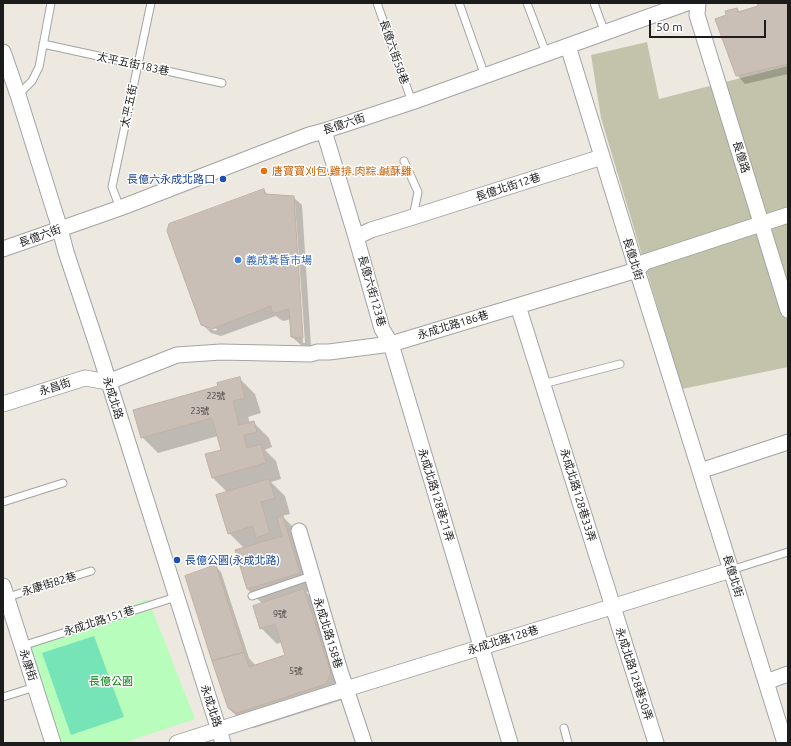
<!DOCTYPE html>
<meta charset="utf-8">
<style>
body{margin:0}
#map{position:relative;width:791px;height:746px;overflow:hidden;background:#eee9e0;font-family:Ubuntu,sans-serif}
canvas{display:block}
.frame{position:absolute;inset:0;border:4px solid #1c1c1c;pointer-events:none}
.scale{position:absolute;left:649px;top:20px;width:117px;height:18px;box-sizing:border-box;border:2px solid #1c1c1c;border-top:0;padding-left:5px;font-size:12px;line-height:14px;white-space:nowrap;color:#1c1c1c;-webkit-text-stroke:3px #fff;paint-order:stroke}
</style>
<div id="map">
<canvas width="791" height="746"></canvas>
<div class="frame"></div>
<div class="scale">50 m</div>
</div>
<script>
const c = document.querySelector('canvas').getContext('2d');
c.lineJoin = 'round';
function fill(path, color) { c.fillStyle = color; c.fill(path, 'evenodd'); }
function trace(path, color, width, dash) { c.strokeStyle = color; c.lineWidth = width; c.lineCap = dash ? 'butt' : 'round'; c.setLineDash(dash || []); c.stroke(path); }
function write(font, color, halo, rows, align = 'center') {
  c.font = font + ' Ubuntu,"Noto Sans TC",sans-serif'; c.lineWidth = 3; c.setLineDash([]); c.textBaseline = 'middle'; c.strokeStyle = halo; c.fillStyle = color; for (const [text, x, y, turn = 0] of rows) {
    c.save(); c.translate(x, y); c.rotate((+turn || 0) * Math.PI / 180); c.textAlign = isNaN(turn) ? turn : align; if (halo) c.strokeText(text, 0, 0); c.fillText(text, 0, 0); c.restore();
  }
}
fill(new Path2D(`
 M647,42L659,99L788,66V367L682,389L601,118L591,55Z`), '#c3c3ab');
fill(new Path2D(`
 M148,599L195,719L123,743H62L29,646Z`), '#b8fdbc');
fill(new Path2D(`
 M94,636L124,717L71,735L42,653Z`), '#77e4b8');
fill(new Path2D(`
 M758,3H788V74L745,84L737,75L728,15L737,9L740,12L759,6Z
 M264,190L268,195L293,197L302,205L311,346L301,345L292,337L291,319L284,321L281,320L276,316L221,336L211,333L202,324ZM293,203H295L305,343H303ZM207,326L217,329L216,331L207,328Z
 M239,378L255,394L261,413L248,417L250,423L253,422L269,438L272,447L265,450L276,461L281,479L271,482L285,496L290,514L282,516L299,533L316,589L306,592L320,606L342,700L254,728L245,724L228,708L216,567L221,572L249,658L256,666L286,656L282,642L277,644L261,628L263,604L247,589L244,548L229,533L228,493L213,478L222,450L218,436L158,453L142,437L219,387Z`), '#0003');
const building = new Path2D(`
 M757,3H788V64L736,76L715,19L726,15L725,11L737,8L738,12L758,6Z
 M264,189L265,194L294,196L303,338L291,337L289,309L275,313L272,312L271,306L212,329L201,325L167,231L169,224Z
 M240,377L245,398L233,401L239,425L254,421L257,432L244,435L247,448L261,444L266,463L212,478L205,454L221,450L212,418L141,438L133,410L218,386L217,383Z
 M269,479L275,498L261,502L270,533L256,538L253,526L228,534L216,495Z
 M283,516L300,573L247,589L235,550L282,536L277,518Z
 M216,565L244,652L212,661L185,576Z
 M304,589L331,673L326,684L237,713L228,708L212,661L244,652L249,667L285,655L275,624L260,629L253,606Z`);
fill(building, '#cabfb6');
trace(building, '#c1afa2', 1);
const lane = new Path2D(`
 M377,3L412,102
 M459,3L485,76
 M527,3L546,53
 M594,3L605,33
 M43,44L222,83
 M18,95L32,81L39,67L51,3
 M404,161L418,192L413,217
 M120,208L112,187L151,3
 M543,384L620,364
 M3,502L63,483
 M731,570L788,552
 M252,596L311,576
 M5,598L91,571
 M22,646L176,597
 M3,697L35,687
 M564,728L568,743`);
const street = new Path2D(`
 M698,3L697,15L788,310
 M568,46L637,270L731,570L785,743
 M3,52L18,95L60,229L66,252L98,348L223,743
 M324,131L356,237L382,329L391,344L510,743
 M356,237L371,230L413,217L602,157
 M3,249L120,208L309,135L324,131L412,102L687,3
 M518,306L656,743
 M3,404L85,378L108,382L177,355L221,352L311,354L317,352H329L391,344L637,270L645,262L788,215
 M700,471L788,442
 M299,531L340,671L364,743
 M3,586L53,743
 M766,682L788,674
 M177,743L346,689L731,570`);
trace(lane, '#a3a3a3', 9);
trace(street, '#a3a3a3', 17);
trace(lane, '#fff', 7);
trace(street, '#fff', 15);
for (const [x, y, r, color] of [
 [264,171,4,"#e8710a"],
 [223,179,4,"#1a4fb4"],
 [238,260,4,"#3f7fe0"],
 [177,560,4,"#1a4fb4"]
]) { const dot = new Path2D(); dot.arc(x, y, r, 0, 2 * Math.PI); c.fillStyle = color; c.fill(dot); trace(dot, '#fff', 1.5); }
write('9px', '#484542', null, [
 ["22號",216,396],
 ["23號",200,411],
 ["9號",280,614],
 ["5號",296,671]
]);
write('11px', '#1c1c1c', '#fff', [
 ["長億六街58巷",394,52,71],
 ["太平五街183巷",133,64,12],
 ["太平五街",129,106,-78],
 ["長億六街",344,124,-18],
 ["長億路",741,157,73],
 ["長億北街12巷",508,187,-18],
 ["長億六街",40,236,-20],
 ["長億北街",633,259,73],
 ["長億六街123巷",372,291,74],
 ["永成北路186巷",453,325,-17],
 ["永昌街",55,387,-18],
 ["永成北路",113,398,73],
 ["永成北路128巷21弄",436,495,73],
 ["永成北路128巷33弄",578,495,73],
 ["長億北街",733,576,73],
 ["永康街82巷",49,584,-17],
 ["永成北路151巷",99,621,-18],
 ["永成北路158巷",328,633,73],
 ["永成北路128巷",503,640,-17],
 ["永康街",28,665,72],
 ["永成北路128巷50弄",634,674,72],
 ["永成北路",211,706,72]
]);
write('11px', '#c56008', '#fff', [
 ["唐寶寶刈包.雞排.肉粽.鹹酥雞",272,171]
], 'left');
write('11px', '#164399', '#fff', [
 ["長億六永成北路口",215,179],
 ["長億公園(永成北路)",185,560,"left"]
], 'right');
write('11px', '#366cbe', '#fff', [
 ["義成黃昏市場",246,260]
], 'left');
write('11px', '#03800b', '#fff', [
 ["長億公園",111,681]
]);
</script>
